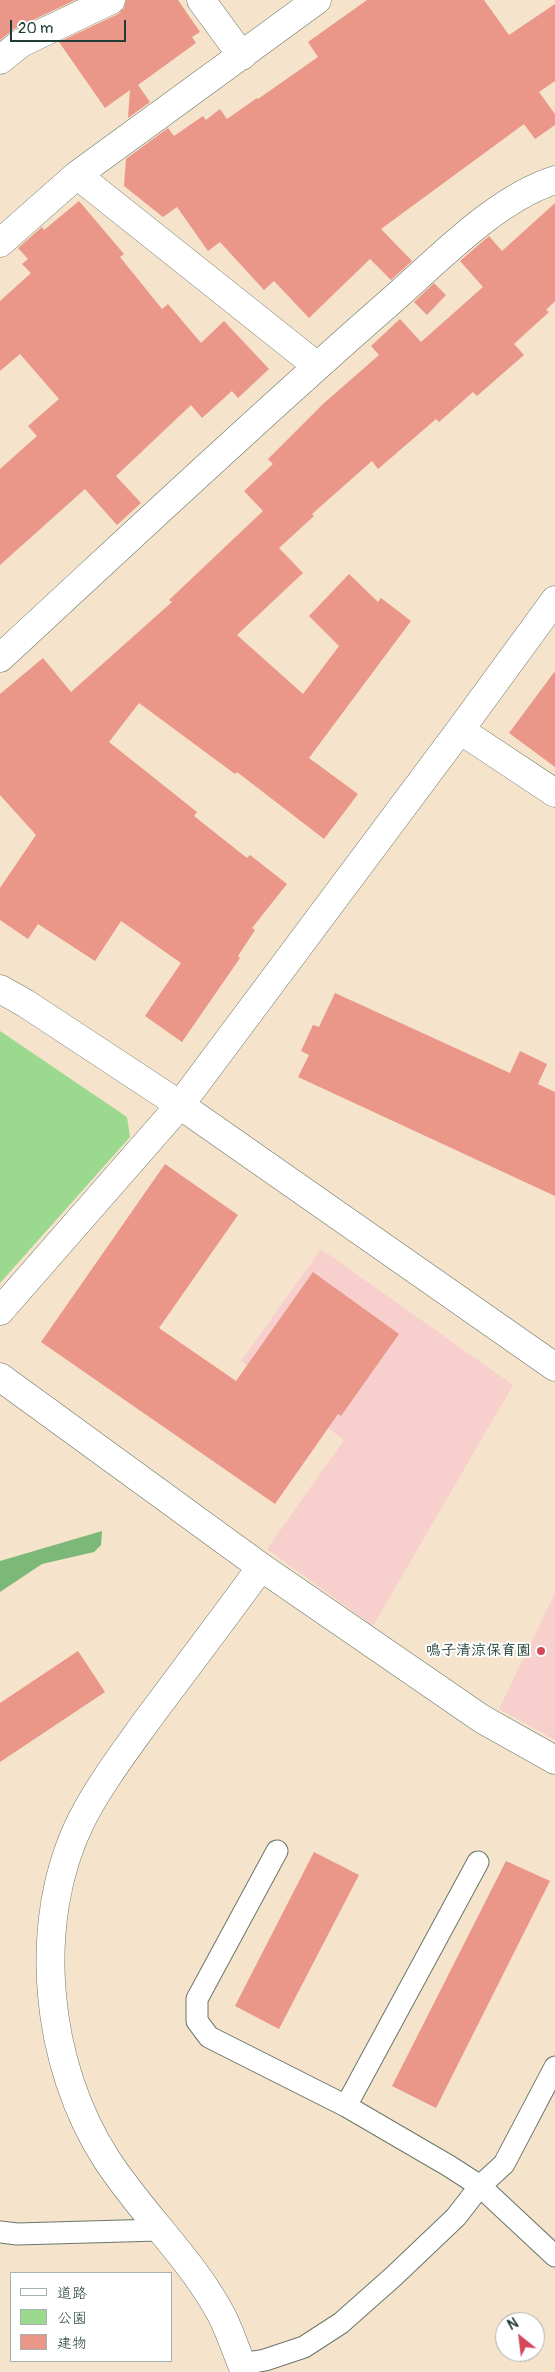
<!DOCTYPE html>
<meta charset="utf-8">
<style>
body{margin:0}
#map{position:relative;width:555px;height:2372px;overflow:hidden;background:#f5e3cb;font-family:Pangolin,"Klee One",sans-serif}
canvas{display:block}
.legend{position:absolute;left:10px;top:2272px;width:162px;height:90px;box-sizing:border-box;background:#fff;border:1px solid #a5b1ae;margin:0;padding:6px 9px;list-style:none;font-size:15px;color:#1f3d34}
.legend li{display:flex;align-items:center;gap:10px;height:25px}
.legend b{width:25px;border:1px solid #a5b1ae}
.north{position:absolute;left:495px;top:2312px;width:50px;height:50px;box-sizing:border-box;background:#fff;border:1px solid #a5b1ae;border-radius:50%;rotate:331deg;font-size:14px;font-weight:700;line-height:20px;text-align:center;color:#1f3d34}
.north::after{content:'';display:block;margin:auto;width:18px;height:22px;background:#d1495b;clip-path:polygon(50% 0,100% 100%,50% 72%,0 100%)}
.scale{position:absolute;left:10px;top:20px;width:116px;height:22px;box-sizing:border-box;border:2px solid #1f3d34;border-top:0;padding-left:6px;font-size:15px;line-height:18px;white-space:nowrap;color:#1f3d34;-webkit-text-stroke:4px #fff;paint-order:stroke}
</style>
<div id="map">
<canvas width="555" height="2372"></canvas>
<ul class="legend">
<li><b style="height:6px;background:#fff"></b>道路</li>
<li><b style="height:14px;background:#9bd98e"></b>公園</li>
<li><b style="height:14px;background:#ea9689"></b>建物</li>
</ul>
<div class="north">N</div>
<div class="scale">20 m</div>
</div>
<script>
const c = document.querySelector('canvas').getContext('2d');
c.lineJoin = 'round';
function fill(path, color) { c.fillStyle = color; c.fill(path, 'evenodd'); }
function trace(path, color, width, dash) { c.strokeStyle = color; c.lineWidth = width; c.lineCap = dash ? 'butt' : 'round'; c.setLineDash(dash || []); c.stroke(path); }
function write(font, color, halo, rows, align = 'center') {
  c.font = font + ' Pangolin,"Klee One",sans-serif'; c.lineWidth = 4; c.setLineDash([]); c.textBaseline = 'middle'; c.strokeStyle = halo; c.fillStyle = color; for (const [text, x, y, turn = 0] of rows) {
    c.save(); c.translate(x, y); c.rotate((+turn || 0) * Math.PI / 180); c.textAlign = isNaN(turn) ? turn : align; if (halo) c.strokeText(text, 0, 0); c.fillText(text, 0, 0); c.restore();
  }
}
fill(new Path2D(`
 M321,1249L513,1385L373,1626L267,1549L344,1440L241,1361Z
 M555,1593V1740L499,1709Z`), '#f7d0cd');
fill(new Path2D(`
 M0,1031L127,1117L130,1137L0,1283Z`), '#9bd98e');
fill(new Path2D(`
 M102,1531L101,1545L94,1552L42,1564L0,1592V1561Z`), '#7cb979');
fill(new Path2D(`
 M0,0H75L14,29L0,40Z
 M126,0H178L200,32L192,37L196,43L138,85L150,102L128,118L130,90L105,108L59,42L118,14L124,8Z
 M367,0H484L509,35L555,4V81L539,92L555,114V125L535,139L524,124L381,229L412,261L391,280L370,259L309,318L274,281L264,290L220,242L208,251L177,207L163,217L124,186L126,159L168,128L174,136L203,116L206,120L220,109L227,119L257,98L258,99L318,57L308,42Z
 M79,201L124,254L120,257L162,309L168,304L201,343L224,321L269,369L238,398L232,391L202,418L191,405L116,476L141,503L117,525L85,489L0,565V469L37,436L28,426L59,399L20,354L0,371V301L31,273L22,264L28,259L18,248L42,227L44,230Z
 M555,203V301L546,310L549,312L514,344L524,355L477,396L473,392L439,422L436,419L378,469L372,461L312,514L314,516L279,548L303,573L237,635L303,694L339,646L309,616L349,574L378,602L381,598L411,621L309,758L358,794L324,839L237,772L235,774L139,703L109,742L197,812L194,816L247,858L250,855L287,884L252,928L255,930L238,956L240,958L182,1042L145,1016L181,963L121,921L95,961L38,924L28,939L0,920V888L36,835L0,795V694L43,658L71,692L172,602L169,600L263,511L244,491L273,464L268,459L323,404L379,355L371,346L400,319L421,342L483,287L460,261L489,236L502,251Z
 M434,283L446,295L427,315L414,302Z
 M555,671V767L509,733Z
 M335,993L510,1073L520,1051L547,1064L538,1084L555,1092V1196L298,1077L309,1055L301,1051L313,1025L319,1027Z
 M165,1164L238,1215L159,1328L236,1381L313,1272L399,1334L341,1416L338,1414L275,1504L41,1342Z
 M78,1651L105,1692L0,1762V1703Z
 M314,1852L359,1875L279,2029L235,2006Z
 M506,1861L550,1881L436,2108L392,2086Z`), '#ea9689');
const service = new Path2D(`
 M277,1851L197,1999V2021L209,2037L346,2106L449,2166L480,2186L555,2256
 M346,2106L478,1862
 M0,2232L17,2234L159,2230
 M241,2364L265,2360L304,2347L341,2323L394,2276L456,2217L480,2186L504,2164L555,2067`);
const minor = new Path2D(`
 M201,0L242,56
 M0,60L21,43L111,0
 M77,175L317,366
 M0,243L77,175L317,0
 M0,658C129,539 257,418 390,302C437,261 495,199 555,180
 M460,730L555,793
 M0,1311L180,1105L460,730L555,600
 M0,1377L261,1567L482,1719L555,1760
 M245,2372C237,2354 231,2334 222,2316C192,2259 142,2214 107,2160C45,2065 30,1922 82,1819C100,1784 125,1751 148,1719C186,1668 224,1618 261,1567`);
const tertiary = new Path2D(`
 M0,989L25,1003L180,1105L555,1367`);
trace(service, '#6a7769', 23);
trace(minor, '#6a7769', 29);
trace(tertiary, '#6a7769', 29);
trace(service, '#fff', 21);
trace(minor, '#fff', 28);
trace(tertiary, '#fff', 28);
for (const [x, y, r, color] of [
 [541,1651,5,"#d1495b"]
]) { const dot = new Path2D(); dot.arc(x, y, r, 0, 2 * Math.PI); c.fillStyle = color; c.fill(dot); trace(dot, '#fff', 2); }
write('bold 15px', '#1f3d34', '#fff', [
 ["鳴子清涼保育園",531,1651]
], 'right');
</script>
